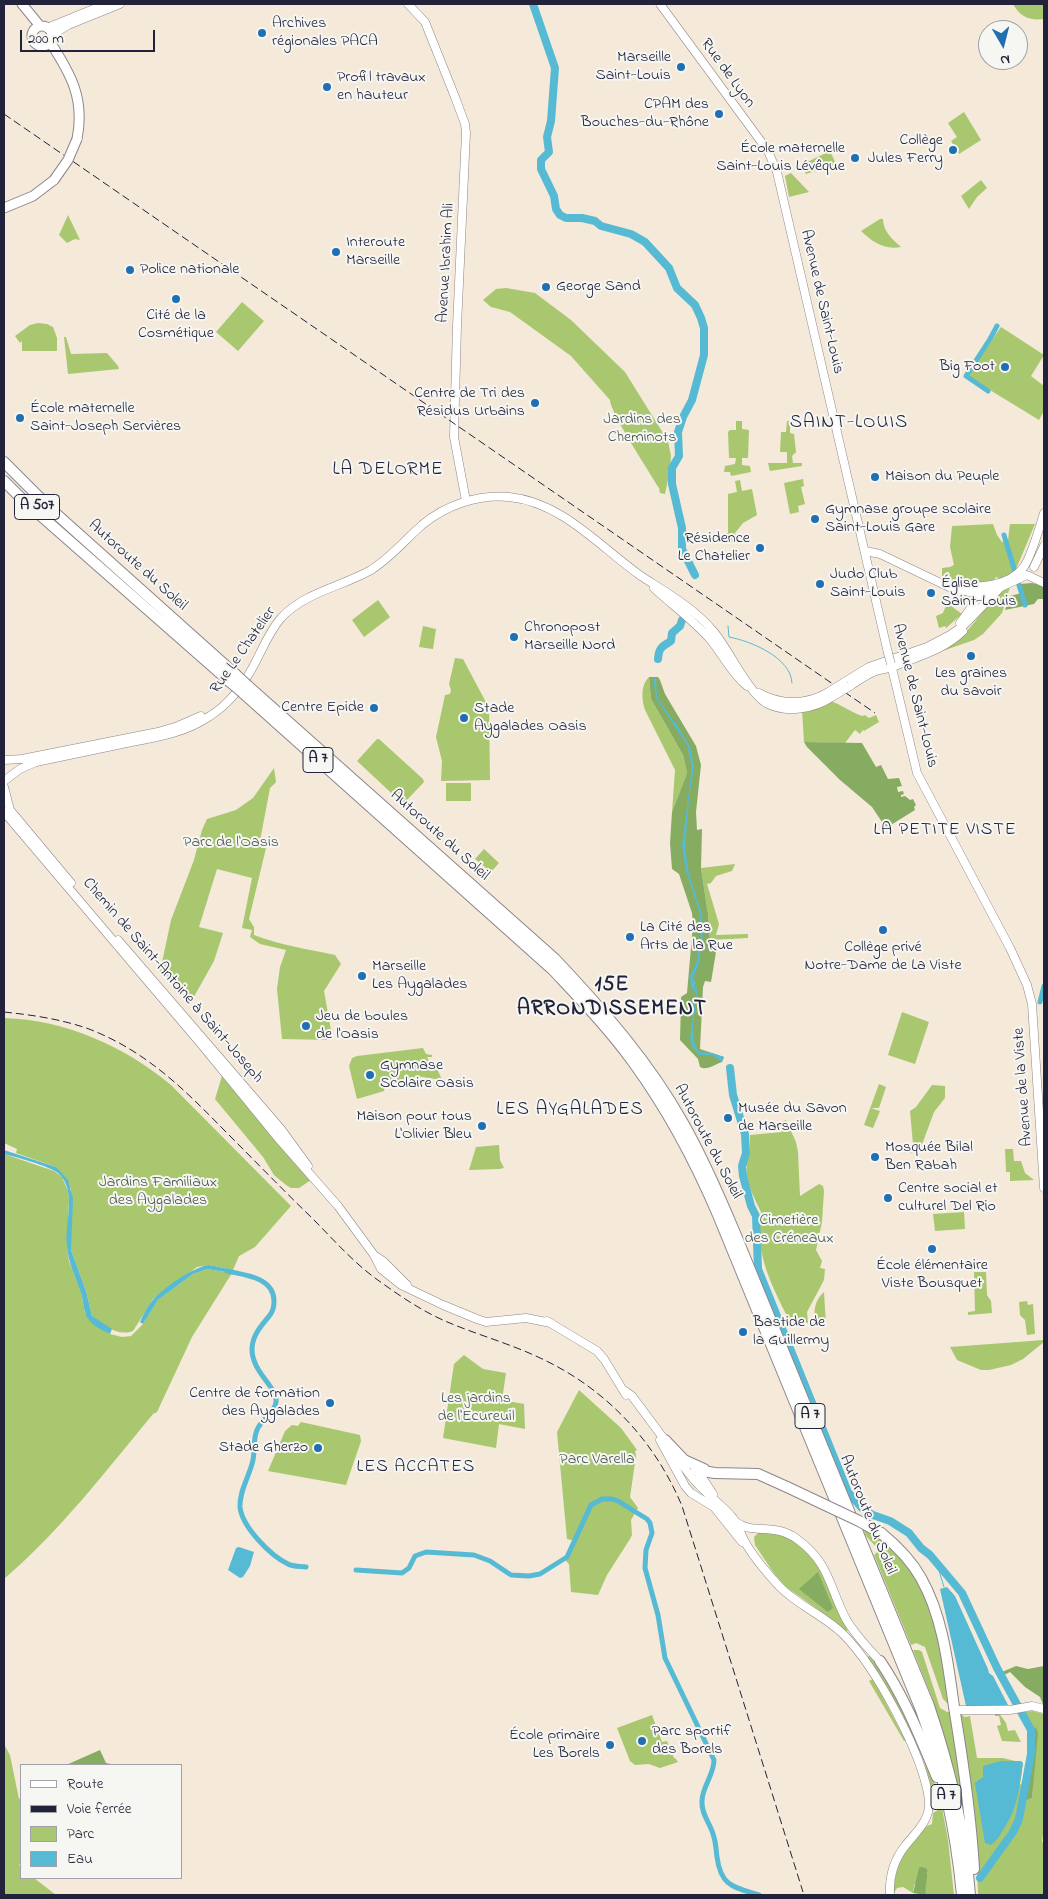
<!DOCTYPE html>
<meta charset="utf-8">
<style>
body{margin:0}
#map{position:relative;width:1048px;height:1899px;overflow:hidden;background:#f5e9da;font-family:"Indie Flower",sans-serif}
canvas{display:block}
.frame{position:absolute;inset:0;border:5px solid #22223b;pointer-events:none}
.legend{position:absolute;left:20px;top:1764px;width:162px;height:115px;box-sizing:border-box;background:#f6f6f2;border:1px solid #a1a1a9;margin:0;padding:6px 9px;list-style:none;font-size:15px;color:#22223b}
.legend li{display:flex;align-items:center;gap:10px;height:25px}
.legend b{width:25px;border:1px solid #a1a1a9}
.north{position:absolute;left:978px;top:20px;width:50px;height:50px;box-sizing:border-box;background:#f6f6f2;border:1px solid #a1a1a9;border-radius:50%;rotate:172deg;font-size:14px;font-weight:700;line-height:20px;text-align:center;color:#22223b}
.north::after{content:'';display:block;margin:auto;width:18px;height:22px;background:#1f6fb2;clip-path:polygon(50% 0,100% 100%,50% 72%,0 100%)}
.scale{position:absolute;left:20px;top:30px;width:135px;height:22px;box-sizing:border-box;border:2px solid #22223b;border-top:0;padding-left:6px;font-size:15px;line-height:18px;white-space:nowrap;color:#22223b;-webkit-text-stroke:4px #f6f6f2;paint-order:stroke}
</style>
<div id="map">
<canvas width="1048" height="1899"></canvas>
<div class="frame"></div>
<ul class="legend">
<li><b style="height:6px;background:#fff"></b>Route</li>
<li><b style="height:6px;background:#22223b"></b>Voie ferrée</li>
<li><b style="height:14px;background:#a8c76f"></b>Parc</li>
<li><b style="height:14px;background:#56bad4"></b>Eau</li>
</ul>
<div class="north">N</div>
<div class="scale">200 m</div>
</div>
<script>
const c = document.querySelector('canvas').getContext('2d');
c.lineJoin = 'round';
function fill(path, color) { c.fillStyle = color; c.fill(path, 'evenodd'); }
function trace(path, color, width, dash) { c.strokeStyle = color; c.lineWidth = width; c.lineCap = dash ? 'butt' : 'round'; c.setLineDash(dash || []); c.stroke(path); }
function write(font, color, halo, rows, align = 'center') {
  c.font = font + ' "Indie Flower",sans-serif'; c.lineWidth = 4; c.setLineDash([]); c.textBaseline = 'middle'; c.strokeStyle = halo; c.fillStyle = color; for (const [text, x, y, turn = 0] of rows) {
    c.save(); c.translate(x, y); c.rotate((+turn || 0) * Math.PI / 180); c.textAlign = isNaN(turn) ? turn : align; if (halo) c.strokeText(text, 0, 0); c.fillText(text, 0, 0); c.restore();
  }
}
fill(new Path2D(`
 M1013,4H1044V19C1030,21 1020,17 1013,4Z
 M964,112L981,140L959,154L951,141L957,137L948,123Z
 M830,151L836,164L806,174L801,165Z
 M791,173L809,192L789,197L785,176Z
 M981,180L987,188L977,197L969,209L961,196Z
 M68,215L80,240L75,239L67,243L59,235Z
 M880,219H883C883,231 892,239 901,247C883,250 873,242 861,231Z
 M506,288L535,293L571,320L625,372L668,441L671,456L670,470L665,494L660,493L659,488C650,473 610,412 610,400L571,356L510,312L491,307L483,300L496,289Z
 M242,302L264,321L238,351L216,332Z
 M38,323L47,324L53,327L57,338V351H22V341L20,343L15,336L30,325Z
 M1001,327L1044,355L1031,376L1044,386V411L1039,420L967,376Z
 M64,337H66L71,354L107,353L118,366L119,369L68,374Z
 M736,421H742V429L749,430L748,458H742V465L750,466L751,472L731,476L730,472H724L725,466L735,464L736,458H729L728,432L730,430H736Z
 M787,421H790V433L794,434L796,452L792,456L793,463H802V466L770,471L768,463H787V452H780L781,432H786Z
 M803,479L804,486L801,487L805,504L798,506L799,512L790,514L784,483Z
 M740,480L742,491L752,489L757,515L743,523L735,533L739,543H725L724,534L728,533V494L737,492L735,481Z
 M993,524L997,535L1002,542L1008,540L1010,524H1035L1014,574L1002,579L996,577L993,581C974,584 962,585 942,576V568L950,567L954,565L950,547L952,526Z
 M1010,587L1002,613L983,634L974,640L934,654C942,649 952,644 960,637C979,622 988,597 1010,587Z
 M378,600L390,617L364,637L352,620Z
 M947,603L962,614L946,628L945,626L939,628L936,616L943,613Z
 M423,626L436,629L433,649L419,647Z
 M455,658L463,659L489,708L490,780L441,781L442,761L436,737L445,695L450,694L451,690L449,684Z
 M649,677L651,699L683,755L687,773L672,812L675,770L645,710C642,700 640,686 649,677Z
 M829,701C835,701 853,713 862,716L865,715L869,718L876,715L879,722L864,731L863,730L860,734L855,730L845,743L804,742L802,710Z
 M377,739H379L423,779L424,782L405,802L402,803L357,761Z
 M274,768L276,782L270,788L259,846L266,848L249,919L254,927V935C280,945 307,949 335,955L341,964L324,991L332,1036L329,1040L282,1039L277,989L280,967L286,950L260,944L250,937L252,930L242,928L252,878L217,869L199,927L223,933L214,961L191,1002L182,987L160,972L171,920L194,860L202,830L207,819L236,810L253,798Z
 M446,783H471V801H446Z
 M484,849L499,863L491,872L475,859Z
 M735,864L732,871L716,876L711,883L707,884L719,924L716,935L748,934V938L710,940L708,914L701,868Z
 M902,1012L929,1022L915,1064L888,1055Z
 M4,1018C66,1020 124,1046 171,1085L291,1206L255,1247L239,1256L233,1270L209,1265L197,1267L153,1299L133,1331C118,1337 103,1325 92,1316L86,1291L71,1250V1189L56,1167L16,1153L17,1149L4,1143Z
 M423,1048L426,1054L432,1055V1057H427L430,1063L435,1064L442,1080L416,1076L401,1085L386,1082L384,1091L357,1099L349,1066L352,1058L357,1056Z
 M222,1076L311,1180L299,1188H291L286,1185L274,1175L263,1157L215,1099Z
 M879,1084L886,1087L879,1108H871L880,1111L873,1128L864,1125Z
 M932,1085L945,1086V1098L934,1112L920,1150L917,1152L904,1153V1146L913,1144L910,1111L916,1107Z
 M786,1120L796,1142L798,1152L800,1196L819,1184L823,1186L824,1191L822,1222L816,1250L822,1261L820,1268L825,1269L824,1280L807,1312L808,1323L789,1320C770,1282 759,1261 758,1218L762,1214C756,1201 744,1180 747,1167L745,1164L750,1153V1135L782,1132L779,1123Z
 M499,1145L500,1160L504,1168L499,1169L469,1170L476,1147Z
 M1005,1149H1013L1014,1161H1021L1025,1173L1034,1180L1010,1181V1172H1006Z
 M4,1154L54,1171L62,1177L68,1191L69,1200L67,1247L69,1261L81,1291L85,1313L110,1334L122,1337L131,1336L143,1324L158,1300L193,1274L207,1269L232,1273L192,1337L157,1412L153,1414C106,1471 60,1531 4,1579Z
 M964,1212L965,1229L935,1231L933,1214Z
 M974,1272H986L987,1295L991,1301L992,1313L968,1315V1312L975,1311Z
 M824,1292L826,1326L815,1327C814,1313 813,1302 824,1292Z
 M1027,1301L1028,1305L1033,1304L1035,1334L1027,1335L1025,1320L1020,1315L1019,1302Z
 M1044,1340V1342L1023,1359L1011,1365L989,1370H981L957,1360L950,1347Z
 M464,1355L483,1369L506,1373L502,1400L524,1404L525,1429L499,1424L496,1448L443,1438L454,1364Z
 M579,1390L621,1428L637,1450L635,1451L636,1456L630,1497L638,1508L631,1520L632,1535L630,1539L607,1575L598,1595L571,1592L569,1564L564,1559L570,1553L575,1541L567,1539L557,1432Z
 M301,1422L360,1435L361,1441L346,1485L268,1471L285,1431L292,1425L298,1426Z
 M861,1525L879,1536L909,1565L929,1601L943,1656L950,1706L943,1699L925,1647L916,1643L911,1645L874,1555L879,1550L866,1536Z
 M759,1532H779L801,1544L822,1569L839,1613L848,1630L845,1632L826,1615L786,1587L773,1572L755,1545L754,1537Z
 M913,1650H919L922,1652L940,1708L947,1712H952L966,1822L955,1773L932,1701L933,1700Z
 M870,1655L891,1683L931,1773L936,1788L930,1785L923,1757L866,1659Z
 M873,1679L906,1741H904L869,1681Z
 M1033,1711L1044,1714V1827L1042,1842H1044V1895H978L977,1866L959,1713L965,1717L970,1716L977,1758H1003L1023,1763L1020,1784L1022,1785L1020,1801L1022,1804L1019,1816L1011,1831L998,1851H996L983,1868V1871L979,1877L981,1878C999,1854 1021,1831 1025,1801L1032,1798L1036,1727L1032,1729L1023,1712Z
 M995,1713H999L1006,1723L1008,1731L1015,1730L1021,1742L1002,1741L997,1726L1001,1725L999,1716H995Z
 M652,1715L662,1742L667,1741L674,1758H675L678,1762L660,1768L649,1764L635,1765L630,1761L617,1728Z
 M4,1744L10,1755L19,1799L21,1798V1862L19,1865L21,1867V1878H34L56,1895H4Z
 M942,1808L948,1840L954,1895H926L924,1888L928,1872L914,1885L913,1893L903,1887L897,1888L893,1895C895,1870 900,1856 918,1837C923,1831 924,1826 932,1824L933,1813Z`), '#a8c76f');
fill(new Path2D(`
 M1032,583L1044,586V599H1038L1034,604L1005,610L1010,596L1022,593L1019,584Z
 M649,677H658L660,680L665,694L696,746L701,765L696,812L697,830L702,829L701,868L708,914L710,940H718L711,982L705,981L703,987L700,1049L724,1057L722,1062C715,1064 707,1071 700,1067L698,1059L680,1040L681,1002V997L687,993L693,924L692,913L679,874L672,869L670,843L672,812L687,773L683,755L651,699Z
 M804,742L862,743L876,767L881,765L888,779L899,778L902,786L897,787L898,792L903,791L904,794L901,795V797L905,796L910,800L913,799L916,805L914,807L915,810L886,828L872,807L840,780L807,747Z
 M818,1572L833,1608L828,1612L799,1589Z
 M1016,1666L1028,1669L1044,1666V1707L1040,1697L1025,1687L1010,1672L1004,1675L1002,1672Z
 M1036,1727L1038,1733L1032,1798L1025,1801L1033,1753L1032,1729Z
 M100,1750L106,1763L115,1765H66Z
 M922,1867L927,1869C929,1876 924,1885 926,1895L913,1893L919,1868Z`), '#86ac62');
fill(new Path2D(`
 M653,678H656L657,697L674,722L678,725V727L690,747L694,767L689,798L685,847L689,875L702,914L703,934L699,964L693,978L696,983L694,988L697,989C697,1009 687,1037 699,1052L712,1053L724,1057L722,1062L712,1055H699L693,1048L690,1039L696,993L691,987L690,975L695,967L697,960L701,934L700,914L686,871L682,846L692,767L687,745L656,698Z
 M4,1150L56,1167L68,1180L73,1199L71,1250L86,1291L92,1316L112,1329L110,1334C100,1329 88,1324 85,1312C83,1305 83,1297 80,1290C75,1275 68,1262 67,1246C64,1223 78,1191 58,1173C49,1166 16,1157 4,1154Z
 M209,1265L233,1270L232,1273L207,1269L193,1274L158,1300L143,1324L140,1322C143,1315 147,1307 152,1301C163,1288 193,1267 209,1265Z
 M239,1547L254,1552L250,1566L243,1577L240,1578L228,1570L236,1548Z
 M947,1587L955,1596L988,1669L989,1673L993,1676L1008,1705L966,1706L940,1589Z
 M1001,1761H1021L1023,1763C1019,1789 1018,1808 1003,1830C1000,1836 996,1841 991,1845L985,1843L975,1783L983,1777V1766Z`), '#56bad4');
trace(new Path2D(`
 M728,626L729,637C750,641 791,657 792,683
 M937,1564L944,1587
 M1014,1700L1019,1701
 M1043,1704L1044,1705`), '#56bad4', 1);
trace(new Path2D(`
 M988,391L966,376L990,339L997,326
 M1004,535L1025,605
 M1040,1002L1044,986
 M227,1271C244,1275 274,1277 274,1301C274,1306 273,1311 270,1315C262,1325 253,1334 252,1348C251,1372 278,1387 276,1402C275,1413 261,1419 257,1430C253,1439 255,1450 253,1460C250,1475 239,1491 240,1507C242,1527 271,1556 288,1564C293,1567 300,1566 306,1567
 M356,1570L402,1573L409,1568L415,1556L426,1552L474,1555L490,1561L511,1575L529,1576L540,1574L567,1557L591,1505L602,1499H612L618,1501L647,1519L650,1523L652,1533L646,1550L645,1568L658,1615L665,1658L714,1760C714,1775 702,1787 702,1801C701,1814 710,1823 713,1834C716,1842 716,1850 717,1857C721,1887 734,1887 759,1895`), '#56bad4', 5);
trace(new Path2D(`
 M533,4L555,68L551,121L547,137L549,152L541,160V169L554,196L556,209L560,215L566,218H582L595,221L601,226L631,234L645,242L669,268L677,288L695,305L701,318L704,328V355L692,400L683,417L678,432L679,456L672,468V484L682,528V549L695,575
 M658,659C659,647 662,647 671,641L672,633L680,626L682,620
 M730,1068L733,1095L745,1134L746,1153L742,1166L743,1176L751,1206L756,1216L758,1269L848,1492L862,1508L873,1515L890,1521L909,1533L921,1548L930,1555L962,1593L997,1668L1031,1730V1754L1019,1819L1013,1832L980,1878`), '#56bad4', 8);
const secondary = new Path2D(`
 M408,4L425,22L455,97L465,124L466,133L457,326L454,437L466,501
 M660,4L768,151L777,172L888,653
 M47,28L106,4
 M52,35L68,25L120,4
 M865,551L880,554L951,588L979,594L992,591L1027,575L1044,583
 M1034,567L1044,546
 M961,587C982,587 1009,586 1023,568C1031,558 1040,526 1044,513
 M654,588C672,605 692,619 709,638C722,653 731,673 747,686
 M960,623L982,592
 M891,664L917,773L1010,948L1027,985L1032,1004L1044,1188
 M843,683L869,667L927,647L950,635L963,626L999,589
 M850,686C858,681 867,674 876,671C882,669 889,669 895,666C919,656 944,650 963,631
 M759,693C780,705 806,705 827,693
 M4,760L22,759L158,732L178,726L201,716
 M4,781L20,769L36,762C65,756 94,750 122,744C153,738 184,734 210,716C229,704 244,684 254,665C263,648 269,632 281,618C305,592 341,587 371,570C390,558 405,540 422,525C446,505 478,494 509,497C562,502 600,547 641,576C667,593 694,608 714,632C729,650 748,692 766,703C786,714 814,709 832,697
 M4,787L10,810L71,883
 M4,812L201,1044L278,1138L338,1206L374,1255L381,1269L401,1285L443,1305L477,1319L486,1322L526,1318L551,1323
 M118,940L281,1129L308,1166
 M374,1255L383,1261L407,1285
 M547,1321L597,1351L604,1359L626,1395
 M625,1391L632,1396L667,1443
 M660,1440L685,1486L691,1493L714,1507L742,1542
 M677,1457C683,1466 690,1476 698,1484C709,1496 722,1505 733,1518C738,1525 741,1534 745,1542C754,1558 767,1573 779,1586C798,1606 824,1615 843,1634C876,1667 923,1754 929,1800C931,1820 916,1832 905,1846C894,1860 889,1877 890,1895
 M695,1470H697L713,1494
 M736,1522C753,1535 774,1522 797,1539C830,1563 829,1587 846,1619C855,1635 868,1648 880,1661
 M958,1710H1010L1032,1706L1044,1709`);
const primary = new Path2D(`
 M22,4L40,26
 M32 36a10 10 0 1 1 20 0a10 10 0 1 1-20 0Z
 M50,42C71,74 85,99 77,139
 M4,208L33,196L54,180`);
const highway = new Path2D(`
 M4,462L54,512L235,674
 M4,481L23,500L229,681
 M248,686L555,959C603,1010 649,1062 683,1123C703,1158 719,1195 735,1233L929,1706C950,1768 965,1830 970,1895
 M243,693L553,970C581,1000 609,1029 633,1062C668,1110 695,1161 718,1215L921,1710C943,1770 956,1832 962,1895
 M665,1440L684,1460L704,1469
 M697,1470L715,1473L758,1474L787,1487
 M881,1533C897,1546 911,1560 921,1578C943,1617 948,1664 954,1707C963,1761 971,1815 974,1869
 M880,1661C904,1696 920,1737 937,1777`);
trace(secondary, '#8c868a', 9);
trace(primary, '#8c868a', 11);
trace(highway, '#8c868a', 12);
trace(secondary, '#fff', 8);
trace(primary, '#fff', 9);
trace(highway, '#fff', 10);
trace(new Path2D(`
 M4,114L875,713
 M4,1012C32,1015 61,1019 89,1029C146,1051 184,1089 226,1132C255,1161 283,1190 312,1218C332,1238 352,1261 375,1278C397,1294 420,1310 445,1321C475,1334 508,1343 538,1357C604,1387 654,1439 682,1506L803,1892`), '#22223b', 1, [8, 4]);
const secondaryBridge = new Path2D(`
 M888,653L891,664
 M827,693L843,683
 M832,697L850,686`);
const primaryBridge = new Path2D(`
 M54,180L68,160L77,139`);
const highwayBridge = new Path2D(`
 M235,674L248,686
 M229,681L243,693
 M787,1487L859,1521L881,1533`);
trace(secondaryBridge, '#8c868a', 9, []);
trace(primaryBridge, '#8c868a', 11, []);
trace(highwayBridge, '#8c868a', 12, []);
trace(secondaryBridge, '#fff', 8);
trace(primaryBridge, '#fff', 9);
trace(highwayBridge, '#fff', 10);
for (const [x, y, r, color] of [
 [262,33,5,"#1f6fb2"],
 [681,67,5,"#1f6fb2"],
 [327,87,5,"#1f6fb2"],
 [719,114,5,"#1f6fb2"],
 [953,150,5,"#1f6fb2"],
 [855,158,5,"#1f6fb2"],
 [336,252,5,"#1f6fb2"],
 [130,270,5,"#1f6fb2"],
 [546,287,5,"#1f6fb2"],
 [176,299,5,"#1f6fb2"],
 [1005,367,5,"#1f6fb2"],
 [535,403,5,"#1f6fb2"],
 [20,418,5,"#1f6fb2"],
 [875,477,5,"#1f6fb2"],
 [815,519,5,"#1f6fb2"],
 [760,548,5,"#1f6fb2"],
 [820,584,5,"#1f6fb2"],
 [931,593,5,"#1f6fb2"],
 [514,637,5,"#1f6fb2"],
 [971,656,5,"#1f6fb2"],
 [374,708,5,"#1f6fb2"],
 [464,718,5,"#1f6fb2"],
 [883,930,5,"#1f6fb2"],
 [630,937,5,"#1f6fb2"],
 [362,976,5,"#1f6fb2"],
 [306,1026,5,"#1f6fb2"],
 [370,1075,5,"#1f6fb2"],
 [728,1118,5,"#1f6fb2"],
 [482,1126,5,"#1f6fb2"],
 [875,1157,5,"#1f6fb2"],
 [888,1198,5,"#1f6fb2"],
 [932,1249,5,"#1f6fb2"],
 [743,1332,5,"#1f6fb2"],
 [330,1403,5,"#1f6fb2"],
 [318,1448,5,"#1f6fb2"],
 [642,1741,5,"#1f6fb2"],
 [610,1745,5,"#1f6fb2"]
]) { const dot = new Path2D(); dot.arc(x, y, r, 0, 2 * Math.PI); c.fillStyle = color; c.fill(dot); trace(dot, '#f6f6f2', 2); }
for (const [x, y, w] of [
 [37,507,45],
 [318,760,30],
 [810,1416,30],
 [946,1797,30]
]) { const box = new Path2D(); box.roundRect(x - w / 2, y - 12.5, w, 25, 4); c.fillStyle = '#f6f6f2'; c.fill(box); trace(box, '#22223b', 1); }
write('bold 15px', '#22223b', null, [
 ["A 507",37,507],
 ["A 7",318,760],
 ["A 7",810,1416],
 ["A 7",946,1797]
]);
write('16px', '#22223b', '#f6f6f2', [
 ["Archives",272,24],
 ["régionales PACA",272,42],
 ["Marseille",671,58,"right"],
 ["Saint-Louis",671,76,"right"],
 ["Profil travaux",337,78],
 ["en hauteur",337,96],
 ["CPAM des",709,105,"right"],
 ["Bouches-du-Rhône",709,123,"right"],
 ["Collège",943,141,"right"],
 ["Jules Ferry",943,159,"right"],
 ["École maternelle",845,149,"right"],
 ["Saint-Louis Lévêque",845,167,"right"],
 ["Interoute",346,243],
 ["Marseille",346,261],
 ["Police nationale",140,270],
 ["George Sand",556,287],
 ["Cité de la",176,316,"center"],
 ["Cosmétique",176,334,"center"],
 ["Big Foot",995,367,"right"],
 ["Centre de Tri des",525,394,"right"],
 ["Résidus Urbains",525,412,"right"],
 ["École maternelle",30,409],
 ["Saint-Joseph Servières",30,427],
 ["Maison du Peuple",885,477],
 ["Gymnase groupe scolaire",825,510],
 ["Saint-Louis Gare",825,528],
 ["Résidence",750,539,"right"],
 ["Le Chatelier",750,557,"right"],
 ["Judo Club",830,575],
 ["Saint-Louis",830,593],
 ["Église",941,584],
 ["Saint-Louis",941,602],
 ["Chronopost",524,628],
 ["Marseille Nord",524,646],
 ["Les graines",971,674,"center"],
 ["du savoir",971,692,"center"],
 ["Centre Epide",364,708,"right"],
 ["Stade",474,709],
 ["Aygalades Oasis",474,727],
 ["La Cité des",640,928],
 ["Arts de la Rue",640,946],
 ["Collège privé",883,948,"center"],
 ["Notre-Dame de La Viste",883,966,"center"],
 ["Marseille",372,967],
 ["Les Aygalades",372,985],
 ["Jeu de boules",316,1017],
 ["de l'Oasis",316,1035],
 ["Gymnase",380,1066],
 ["Scolaire Oasis",380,1084],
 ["Musée du Savon",738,1109],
 ["de Marseille",738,1127],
 ["Maison pour tous",472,1117,"right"],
 ["L'Olivier Bleu",472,1135,"right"],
 ["Mosquée Bilal",885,1148],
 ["Ben Rabah",885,1166],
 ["Centre social et",898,1189],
 ["culturel Del Rio",898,1207],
 ["École élémentaire",932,1266,"center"],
 ["Viste Bousquet",932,1284,"center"],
 ["Bastide de",753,1323],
 ["la Guillermy",753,1341],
 ["Centre de formation",320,1394,"right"],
 ["des Aygalades",320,1412,"right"],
 ["Stade Gherzo",308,1448,"right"],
 ["Parc sportif",652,1732],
 ["des Borels",652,1750],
 ["École primaire",600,1736,"right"],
 ["Les Borels",600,1754,"right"]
], 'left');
write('16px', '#22223b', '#f6f6f2', [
 ["Rue de Lyon",727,74,54],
 ["Avenue Ibrahim Ali",447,263,-87],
 ["Avenue de Saint-Louis",821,302,77],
 ["Autoroute du Soleil",137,566,42],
 ["Rue Le Chatelier",244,651,-55],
 ["Avenue de Saint-Louis",914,696,76],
 ["Autoroute du Soleil",439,836,42],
 ["Chemin de Saint-Antoine à Saint-Joseph",172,981,49],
 ["Avenue de la Viste",1024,1087,-94],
 ["Autoroute du Soleil",707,1142,62],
 ["Autoroute du Soleil",867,1515,68]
]);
write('16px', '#4a544b', '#f6f6f2', [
 ["Jardins des",642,420],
 ["Cheminots",642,438],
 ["Parc de l'Oasis",231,843],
 ["Jardins Familiaux",158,1183],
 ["des Aygalades",158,1201],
 ["Cimetière",789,1221],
 ["des Créneaux",789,1239],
 ["Les jardins",476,1399],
 ["de l'Ecureuil",476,1417],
 ["Parc Varella",597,1460]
]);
c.letterSpacing = '1px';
write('18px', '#22223b', '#f6f6f2', [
 ["LA PETITE VISTE",945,831],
 ["LES ACCATES",416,1468]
]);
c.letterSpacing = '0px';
c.letterSpacing = '1px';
write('19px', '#22223b', '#f6f6f2', [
 ["SAINT-LOUIS",849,424],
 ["LA DELORME",388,471],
 ["LES AYGALADES",570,1111]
]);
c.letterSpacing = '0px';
c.letterSpacing = '1px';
write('bold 21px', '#22223b', '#f6f6f2', [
 ["15E",612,987],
 ["ARRONDISSEMENT",612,1011]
]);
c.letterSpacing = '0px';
</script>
